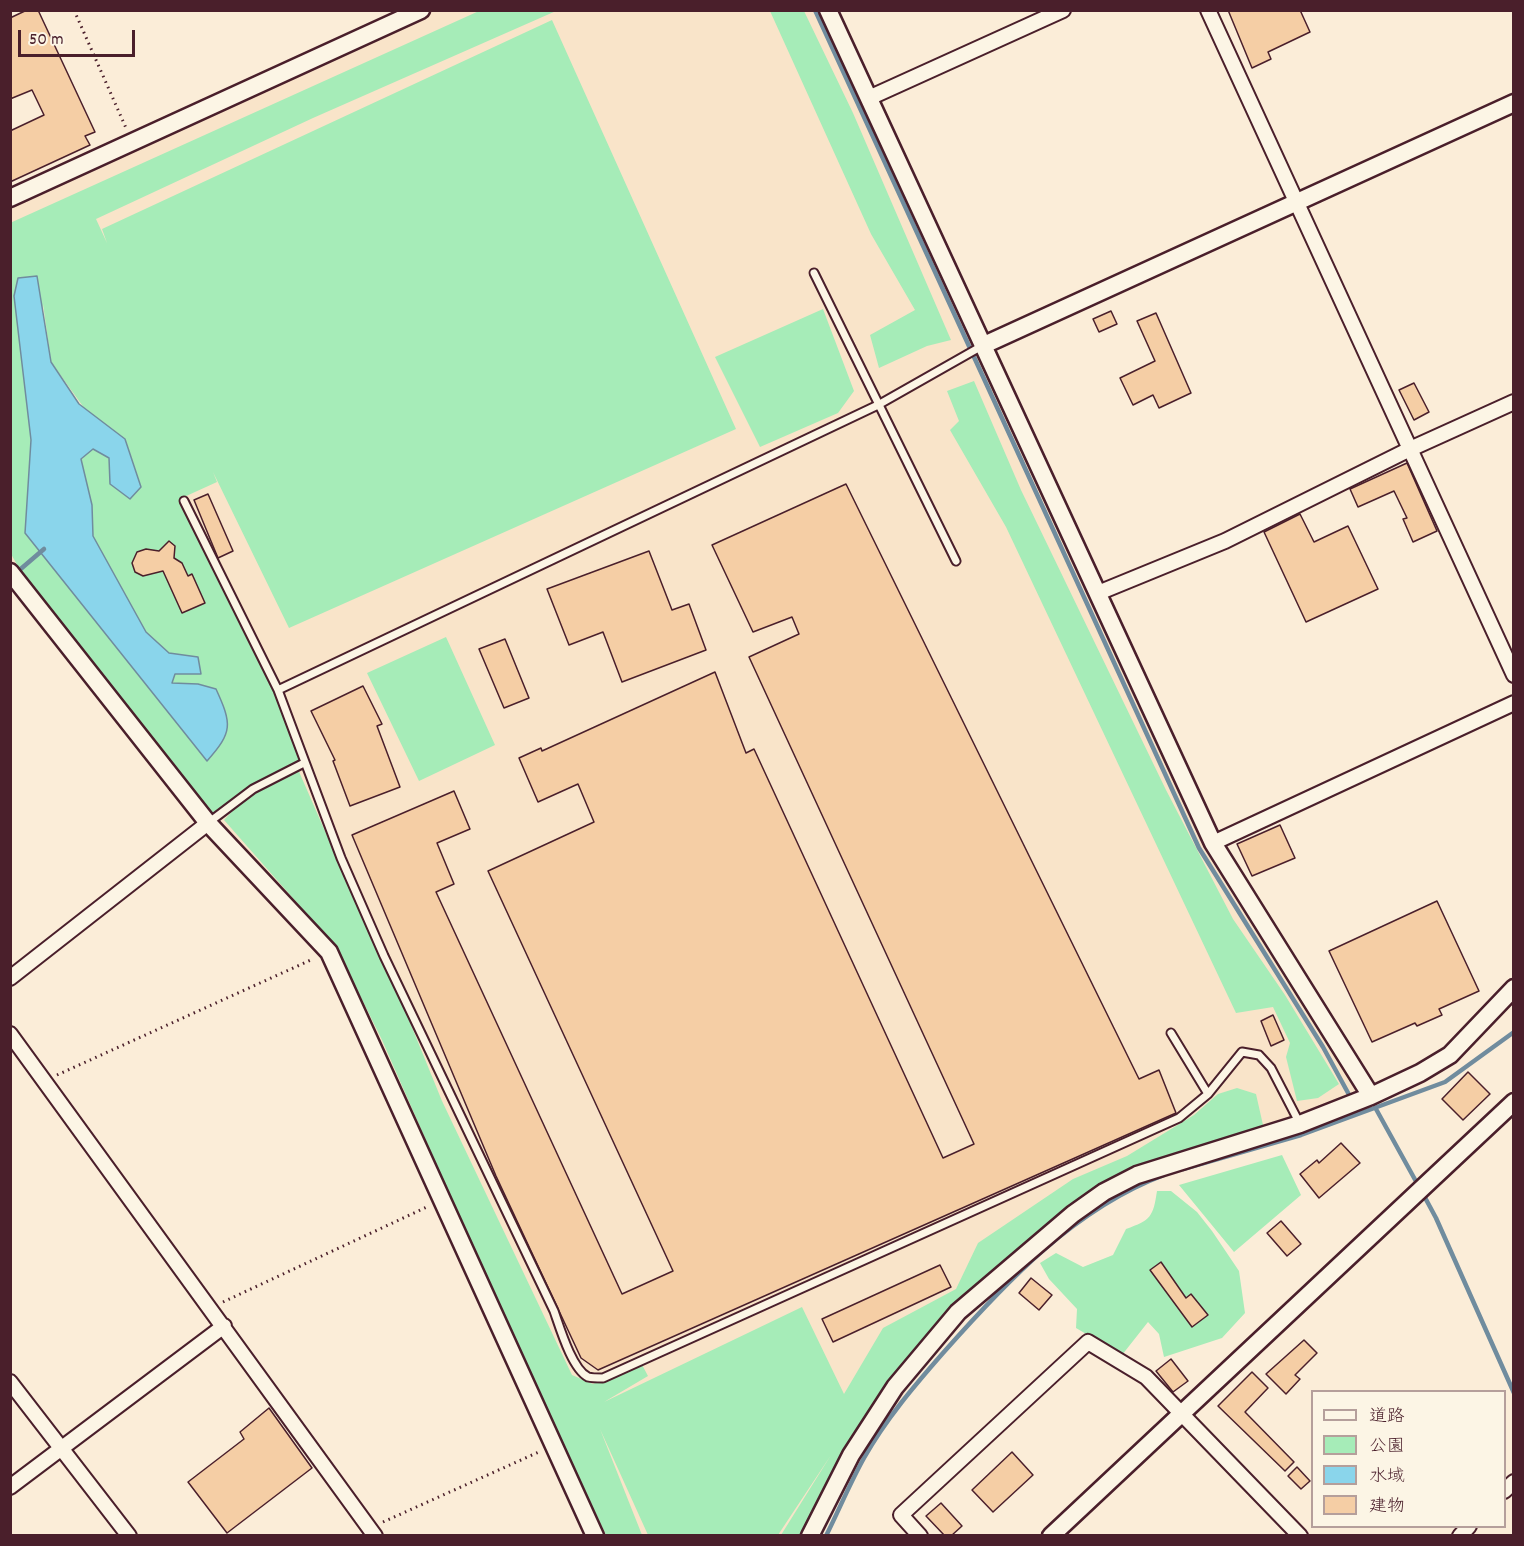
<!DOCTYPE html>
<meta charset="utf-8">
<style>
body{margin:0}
#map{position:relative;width:1524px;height:1546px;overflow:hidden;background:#fbedd8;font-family:Dekko,"Klee One",sans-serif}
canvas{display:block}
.frame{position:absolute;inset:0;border:12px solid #4a1f2b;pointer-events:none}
.legend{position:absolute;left:1311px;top:1390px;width:195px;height:138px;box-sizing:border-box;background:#fcf5e5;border:2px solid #b59f9b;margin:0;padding:8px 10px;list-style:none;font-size:18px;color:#4a1f2b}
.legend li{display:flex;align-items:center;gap:12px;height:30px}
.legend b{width:30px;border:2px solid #b59f9b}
.scale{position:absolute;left:18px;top:30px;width:117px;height:27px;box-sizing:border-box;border:3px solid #4a1f2b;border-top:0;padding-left:8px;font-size:18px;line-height:21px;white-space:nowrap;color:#4a1f2b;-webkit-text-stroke:4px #fcf5e5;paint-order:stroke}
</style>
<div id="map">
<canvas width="1524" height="1546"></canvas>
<div class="frame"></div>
<ul class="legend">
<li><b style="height:8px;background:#fcf5e5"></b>道路</li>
<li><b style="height:16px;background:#a6ecb8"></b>公園</li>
<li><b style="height:16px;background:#8ad5eb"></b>水域</li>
<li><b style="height:16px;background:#f5cea5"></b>建物</li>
</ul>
<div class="scale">50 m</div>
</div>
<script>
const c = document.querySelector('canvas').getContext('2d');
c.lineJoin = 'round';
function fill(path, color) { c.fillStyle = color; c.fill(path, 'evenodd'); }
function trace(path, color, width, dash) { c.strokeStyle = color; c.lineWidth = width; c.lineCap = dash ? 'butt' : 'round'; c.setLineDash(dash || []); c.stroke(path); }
fill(new Path2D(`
 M421,11H825L1213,843L1376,1109L1104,1192L958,1312L812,1535H606L329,952L208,823L11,562V198Z`), '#f9e4c9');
fill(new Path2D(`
 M479,11H556L313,118L96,219L107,243L102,229L552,20L736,429L289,628L213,472L217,482L184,497L250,634L304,763L264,778L221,814L211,817L32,591L11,554L10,223ZM43,304L51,362L141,487L109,458L93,448L81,460L92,512L93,536L146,632L169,653L174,674L172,683L207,761L25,533Z
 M770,11H804L853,113L951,340L927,346L879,368L870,335L915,310L871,234Z
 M823,309L854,391L838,413L760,447L715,357Z
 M974,381L1021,490L1166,790L1233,919L1285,995L1339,1084L1318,1098L1297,1101L1286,1057L1290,1043L1273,1007L1236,1013L1006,527L950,430L959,421L947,391Z
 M446,637L495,745L419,781L367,673Z
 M297,767L338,861L365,912L442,1101L572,1375L593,1384L640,1361L648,1376L604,1402L802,1307L844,1394L883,1328L956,1289L978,1243L1073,1179L1127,1156L1194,1115L1218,1094L1237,1088L1256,1094L1263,1125L1130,1178L958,1312L895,1387L809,1535H781L831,1455L778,1535H648L600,1429L642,1535H606L502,1314L382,1040L336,947L224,820L253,789Z
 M1282,1155L1301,1195L1234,1252L1179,1185Z
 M1157,1191H1171L1197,1212L1212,1231L1239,1271L1245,1313L1222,1338L1164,1357L1159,1334L1148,1322L1122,1355L1076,1328L1077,1309L1049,1279L1040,1263L1056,1253L1083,1267L1113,1255L1126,1229C1151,1220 1153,1217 1157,1191Z`), '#a6ecb8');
const water = new Path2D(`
 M37,276L51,362L79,404L125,439L141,487L130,499L110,484L109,458L93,449L81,459L92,505L93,536L146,632L169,653L198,657L201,674H175L172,683L198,684L216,689C232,724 233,732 207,761L25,533L31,440L14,296L18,278Z`);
fill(water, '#8ad5eb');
trace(water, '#708c9e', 1.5);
trace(new Path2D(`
 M815,10L1199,848L1323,1047L1359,1113
 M16,573L44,549
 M1376,1109L1418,1185
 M1183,1169L1301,1135L1445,1082L1514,1032
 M1422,1192L1436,1218L1514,1393
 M826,1536C839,1510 850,1483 864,1458C885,1420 915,1385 943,1353C1005,1283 1074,1209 1164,1175`), '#708c9e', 4.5);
const building = new Path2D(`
 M27,10H38L95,132L85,136L90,145L10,182V131L44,115L32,90L10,99V18Z
 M1228,10H1300L1310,32L1268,52L1271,59L1252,68Z
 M1111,311L1117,324L1099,332L1093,319Z
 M1156,313L1191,393L1159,408L1153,395L1133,405L1120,378L1155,361L1137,321Z
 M1414,383L1429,412L1414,420L1399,390Z
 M1407,463L1437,531L1413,542L1403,519L1407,518L1394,491L1358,507L1350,489Z
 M846,484L1139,1079L1159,1070L1176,1113L598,1370L581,1358L496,1176L352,835L454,791L470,829L437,843L454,884L436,892L622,1294L673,1271L488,871L594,822L578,784L538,802L519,758L541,748L542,751L715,672L746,753L754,749L943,1158L974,1144L749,657L799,634L792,617L753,632L712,545Z
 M208,494L233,551L218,558L194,500Z
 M1300,514L1314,542L1348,526L1378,589L1306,622L1264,532Z
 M169,541L175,546L174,558L182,563L188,576L192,574L205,603L182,613L163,571L143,576L135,572L132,563L137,552L146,549L159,551Z
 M649,551L672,610L689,604L706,650L622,682L603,632L569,645L547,589Z
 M505,639L529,698L504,708L479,649Z
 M363,686L382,724L377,726L400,787L350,806L333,761L335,760L311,711Z
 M1280,825L1295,858L1252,876L1237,844Z
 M1437,901L1479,991L1439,1009L1442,1015L1417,1026L1415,1023L1372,1042L1329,951Z
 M1273,1015L1284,1040L1271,1046L1261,1021Z
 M1468,1072L1490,1094L1463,1120L1442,1099Z
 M1341,1143L1360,1163L1319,1198L1300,1174L1317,1160L1319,1163Z
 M1281,1221L1301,1244L1287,1256L1267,1233Z
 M1161,1262L1186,1298L1191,1294L1208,1315L1192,1327L1150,1270Z
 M940,1265L951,1287L833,1342L822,1319Z
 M1031,1278L1052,1295L1039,1310L1019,1293Z
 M1304,1340L1317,1353L1295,1375L1300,1379L1286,1394L1266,1374Z
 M1171,1359L1188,1381L1173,1392L1156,1371Z
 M1252,1372L1268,1388L1245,1412L1294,1462L1285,1471L1218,1406Z
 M269,1408L312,1468L227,1533L188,1482L244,1439L240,1432Z
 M1012,1452L1033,1475L993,1512L972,1490Z
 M1297,1467L1310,1481L1301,1489L1288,1476Z
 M941,1503L962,1526L951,1536H945L926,1516Z`);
fill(building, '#f5cea5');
trace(building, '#4a1f2b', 1.5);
const service = new Path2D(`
 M814,273L956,561
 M184,501L278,690L341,858L384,956L554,1311C560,1328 572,1369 588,1377C592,1378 599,1378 603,1378L1179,1118L1208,1094L1242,1052L1259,1055L1271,1068L1300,1124
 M278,690L878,405L982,346
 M208,823L253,789L304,763
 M1171,1033L1208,1094`);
const minor = new Path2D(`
 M1208,10L1514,675
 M871,97L1063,10
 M1098,593L1225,541L1408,450L1514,402
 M1213,843L1514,703
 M10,978L208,823
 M10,1034L375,1536
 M10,1382L129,1536
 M10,1487L224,1326
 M1504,1491L1514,1482
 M920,1536L901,1515L1088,1342L1146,1377L1300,1536
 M1460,1536L1469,1526`);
const tertiary = new Path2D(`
 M828,10L1213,843L1371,1096
 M10,198L421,10
 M984,345L1514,103
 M10,572L208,823L329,952L595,1536
 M810,1536L851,1455L895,1387L958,1312L1073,1214L1104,1192L1137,1175L1300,1124L1371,1096L1420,1073L1450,1055L1514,988
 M1051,1536L1514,1102`);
trace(service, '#4a1f2b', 11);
trace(minor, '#4a1f2b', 18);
trace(tertiary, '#4a1f2b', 21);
trace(new Path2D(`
 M74,10L126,128
 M57,1075L313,959
 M223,1302L429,1206
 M383,1522L541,1451`), '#4a1f2b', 3, [1.5, 4.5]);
trace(service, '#fcf5e5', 7);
trace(minor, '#fcf5e5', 14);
trace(tertiary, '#fcf5e5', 16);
</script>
